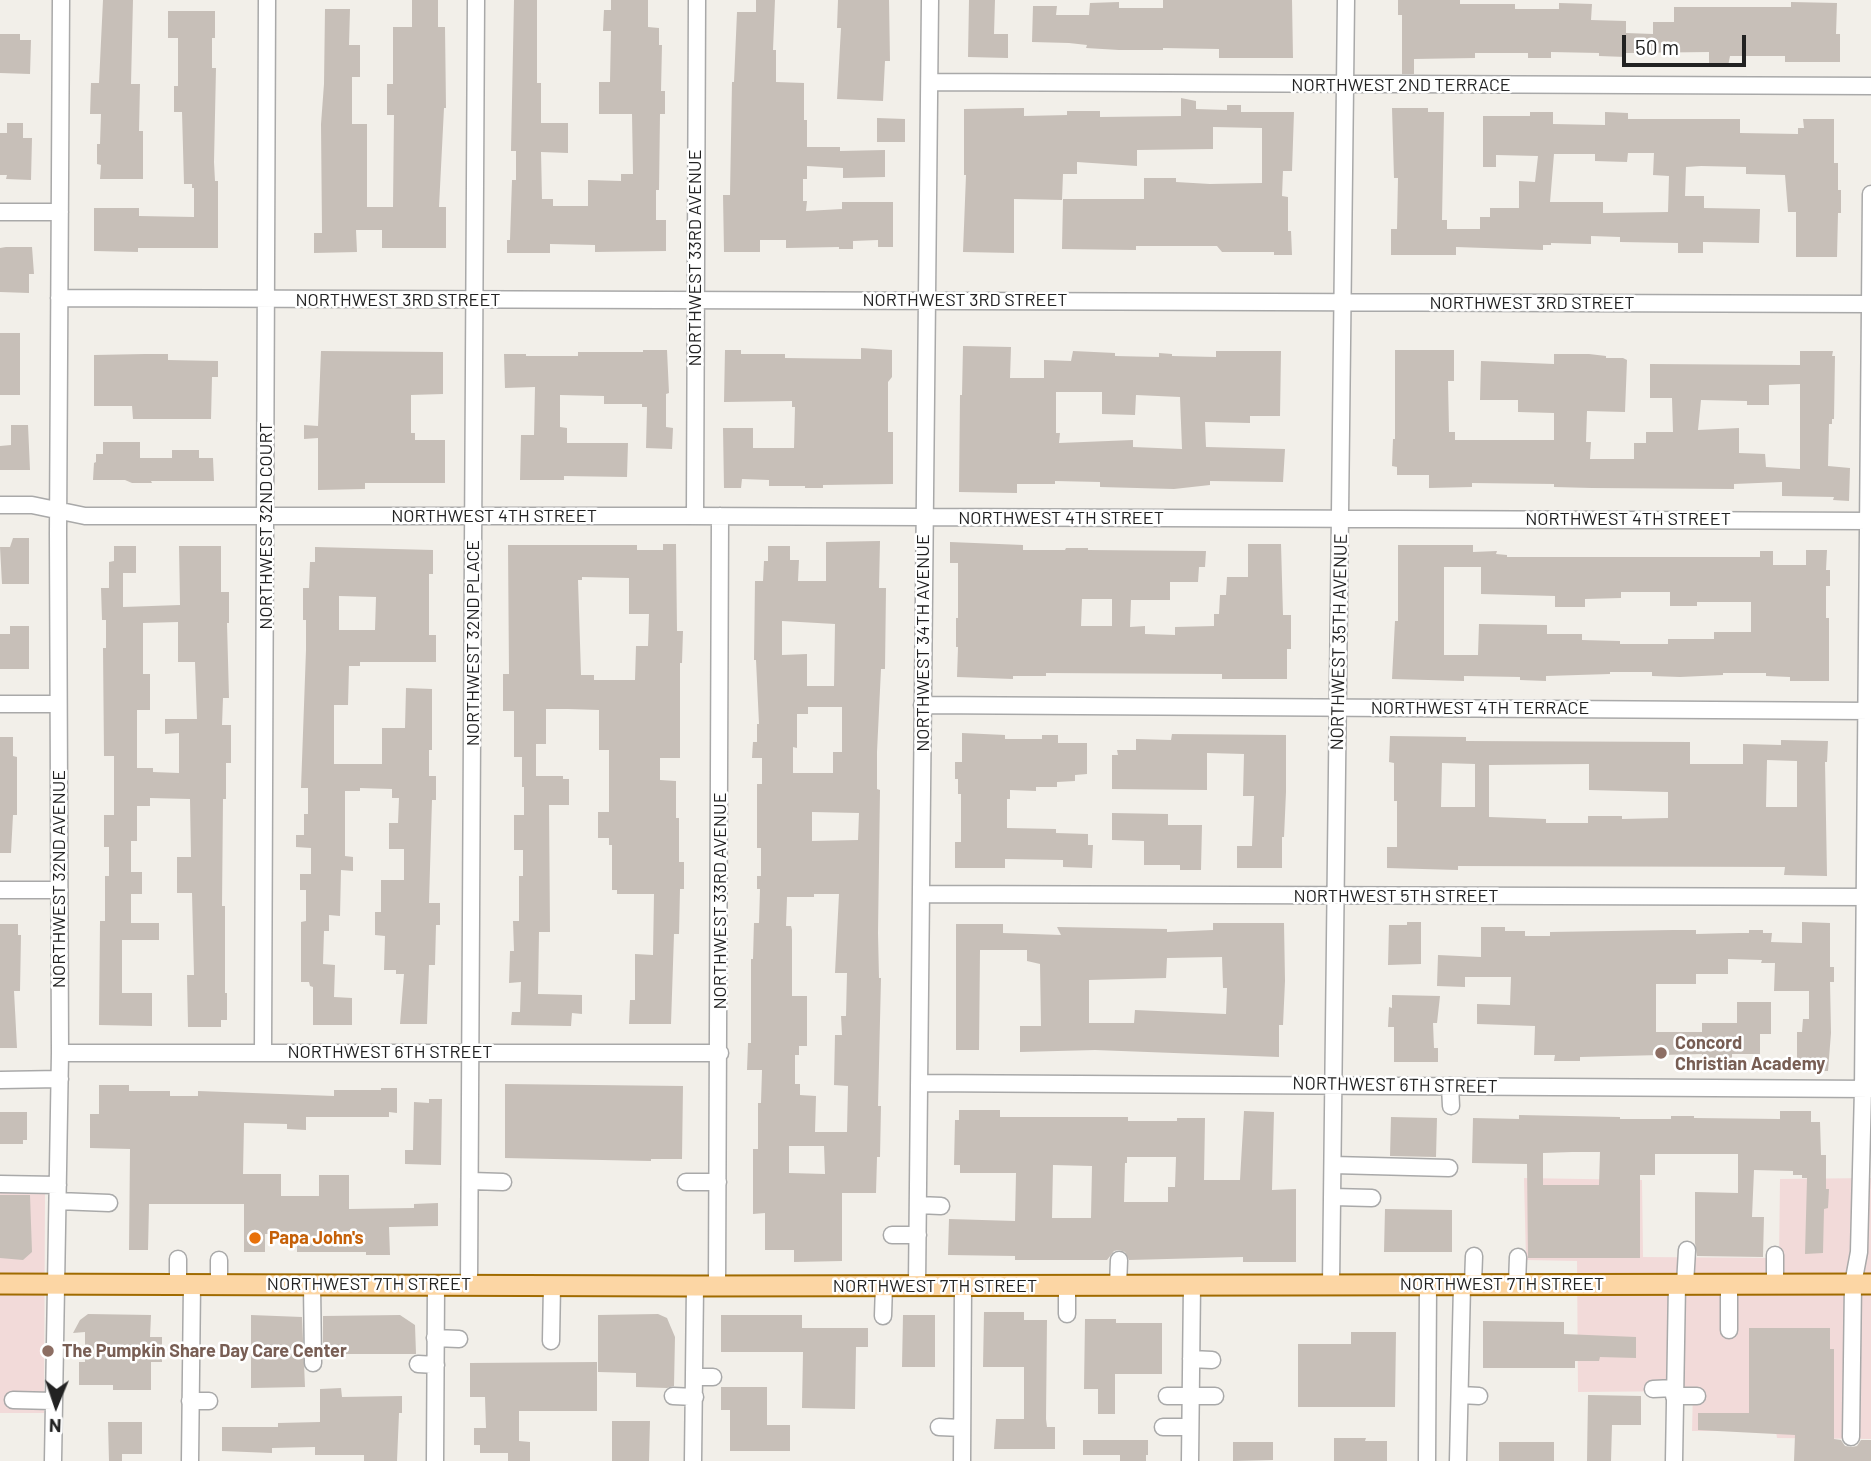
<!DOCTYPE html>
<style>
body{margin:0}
#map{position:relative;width:1871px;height:1461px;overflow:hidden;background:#f2efe9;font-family:Barlow,sans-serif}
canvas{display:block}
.north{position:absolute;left:21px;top:1370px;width:70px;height:70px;-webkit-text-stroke:5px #fff;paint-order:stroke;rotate:182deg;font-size:19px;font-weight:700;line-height:28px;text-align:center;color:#222}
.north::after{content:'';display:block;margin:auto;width:24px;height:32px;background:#222;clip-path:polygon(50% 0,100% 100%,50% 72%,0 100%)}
.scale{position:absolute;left:1622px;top:35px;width:124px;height:32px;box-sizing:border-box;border:4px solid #222;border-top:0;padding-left:9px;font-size:21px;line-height:24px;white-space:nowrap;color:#222;-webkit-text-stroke:5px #fff;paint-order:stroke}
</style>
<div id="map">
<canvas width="1871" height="1461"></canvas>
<div class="north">N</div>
<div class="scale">50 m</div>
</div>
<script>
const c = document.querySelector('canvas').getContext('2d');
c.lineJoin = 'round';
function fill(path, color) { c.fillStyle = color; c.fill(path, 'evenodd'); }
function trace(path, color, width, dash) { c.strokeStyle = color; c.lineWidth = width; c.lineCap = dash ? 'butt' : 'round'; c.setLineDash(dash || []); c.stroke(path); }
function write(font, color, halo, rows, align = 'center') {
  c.font = font + ' Barlow,sans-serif'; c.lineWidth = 5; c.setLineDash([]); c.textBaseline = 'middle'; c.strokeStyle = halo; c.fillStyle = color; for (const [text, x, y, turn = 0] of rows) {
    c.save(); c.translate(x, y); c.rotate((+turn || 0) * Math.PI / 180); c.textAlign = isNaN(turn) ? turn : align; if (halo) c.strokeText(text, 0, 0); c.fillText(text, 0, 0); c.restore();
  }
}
fill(new Path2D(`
 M1524,1178L1642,1180L1643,1257L1779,1258L1780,1179L1871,1178V1439L1777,1438L1776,1431H1692L1693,1391L1578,1392L1577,1261L1526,1260Z
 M0,1191L45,1192L44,1413H0Z`), '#f2dad9');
fill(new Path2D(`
 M103,0H133L131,84H140L139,131H143V179H100L101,165L97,164V144H100L101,114H90L91,83H99Z
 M412,0H438V27H445L446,108H444L439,207H446V248H382V230H356L357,252L314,253V233H322L321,124L324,84L325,9H350L349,45H360V77H352V124H367V207H393L394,115H387V84H393V27H412Z
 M514,0H537V83H541V123H568V153L541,152L542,199H553V206H588V180L621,181V174H633L632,114H599V82H610L611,31H603L604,10H611V0H648V27L659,28V45H662L661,91H665V114H660L659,190H656V220H666V251L595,252V245L550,244V253H507V240H510L512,180H516V151H511Z
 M756,0H775L773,50H776V82L804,83V120H807V147H840V151L885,150V177L843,178V168L807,166V179H803V201H807L806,211L842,209V202H893V247H878V240L853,241V249H839V247L786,248V240H760V252H724L723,195H730L732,82H734L737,12H756Z
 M838,0H889L890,61H885L883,101L837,99L841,28H837Z
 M969,0H995L994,34H1008V58L968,57Z
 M1163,0H1292L1293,58H1219V49L1163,48V50H1119L1086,48L1087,45L1069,43L1032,42L1033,6H1057L1056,15H1089L1090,3L1119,2V8H1163Z
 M1398,0H1460V4H1515V9H1559V3L1592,4L1591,20L1626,21V33L1653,34V22H1674V7H1791V2L1837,3L1836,34H1840V62H1785V56H1730L1728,66L1709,67V52L1626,53V57L1599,56V53L1551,52V58H1528V53H1475V58L1414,59V74H1402V15H1398Z
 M168,11H215V38H212V68H216L214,162L215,181H218V248H138V252L94,251V208H139V216L194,217V188H192V184H184L182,112H174V86H178V38H168Z
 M0,34H20V40H31L30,74L0,73Z
 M1181,98L1196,101V109L1227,110V105H1241V112H1294L1292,171H1283L1282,196L1288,197V231H1291L1292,255H1274V252H1222L1217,246H1136V250L1062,249L1063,199H1144V178H1176V182L1210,184L1262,183V128L1213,127V149L1137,150V166L1077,162V174H1063L1062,200L1014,199V253L963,252L966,175H964V109L1024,108V116L1067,115V111H1100V117L1181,116Z
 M1392,108H1428V112H1444L1442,220H1447V229H1480V217H1490V208H1519V181L1535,182L1538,156L1496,155V167H1483V116H1530V112H1553V124L1605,125V112L1628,113V119H1740V133L1798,134V128H1804L1803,119H1834V163H1838V190H1841V213H1838L1837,257H1796V212H1788L1785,175L1746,174V167L1701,166L1686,167L1685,196H1704V208L1760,209L1759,243L1703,242V253H1678V243L1620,242V237L1591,236V244L1551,243V245H1543V250L1456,247V255H1391V229H1397L1398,178H1394ZM1628,153H1654L1653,175L1669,176L1668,212L1603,213V202H1550L1554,154H1595V161L1627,162Z
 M877,118L905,119V142H877Z
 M7,123H23V138H32L31,180L6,179L7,175H0V133H7Z
 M6,247H32L34,274H29V293L0,292V248Z
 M0,333H20V395H0Z
 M963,346L1011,347L1010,378H1044V360L1071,361L1073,351L1115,353V356L1159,357V353L1172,354V356L1216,357V351H1281L1280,416H1250V423L1205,422L1206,447L1285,449L1283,482L1210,481V485L1174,489L1100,487V482L1055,481V484H1017V493L959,492L960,395H962ZM1056,392H1102V414L1135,415L1136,395L1180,397L1182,449L1133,447V440L1059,443L1060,433H1056Z
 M861,348L892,350V377L888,382V432H893V484L823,485V488H805V486H769V480L742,479L741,488H724L723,428H753V448H794L795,407H792V401L724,402L725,350H741V354H785V358L861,359Z
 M643,350H667L669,393L666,394V427L673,428L672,449L646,448L647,407H642V404H604V396L560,395V427L567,428V443H628L627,477L564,476V480H520L521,435H534L535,387L505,388L504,354H526V356H578V352H643Z
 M1395,350H1454V381H1448L1449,432H1455V440H1554V413L1518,412V400H1480L1481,361L1554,364V354H1589L1606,356V358H1623L1627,360L1625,412L1587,411L1586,442H1591L1590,459H1634V443H1646V432H1673L1672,398H1650V364L1800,365V351H1833L1832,356H1835L1834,419H1832V424H1829L1828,466L1850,468L1849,501L1833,500L1834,497L1782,496V482L1734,484V489L1592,488L1554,487V484L1472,483V487L1429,488V475H1397V467L1392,466L1393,439H1395ZM1800,384V469L1766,467L1765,454L1739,453V428L1698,430L1701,400L1747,401V405H1769V385Z
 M321,351L443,352V394L411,395V433H415V440H445V483H365V489L318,490V438L304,439V425L318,426Z
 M145,354H168V360L218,361V377H212L211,419H133L132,406H94V355Z
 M11,425H28L30,470H0V446L11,445Z
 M103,442H140V458H172V450H199V458H213L214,481H151L152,483H132L125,480H93L94,463L96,462V454H103Z
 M13,538H29V584H2L0,547H10Z
 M880,541L879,588H886L885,669H881L877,752V789L880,790L878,933L879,978H881L878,1106H881L880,1157H877L876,1193H842V1261L794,1262V1250H765V1213L753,1214V1149H758V1103H761L762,1070H747L748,1043H751V959H753L754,923H759L760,889H757V876H761V848H757V784H762V758H752L753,742H757V724H759L756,660H754L755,581H763L764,561H768V546H790V560H799L798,581H826V542ZM782,621L835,624L834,686H807V654L782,655ZM808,707H842V752H833V773H793V747L797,748V714H808ZM812,812L859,813L858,840L812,841ZM814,894H839L835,973H847L846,1016H841L842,1035H835L834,1085L848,1086L847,1132H815L816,1096L800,1095V1084H795V1055H799V1046H807V996H792V930L791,926H786L787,897H814ZM789,1146H824L825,1174L789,1173Z
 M950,542L1023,545V550H1065L1066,548H1088V550L1206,551L1205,567H1199L1198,582H1170V600H1131L1130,627L1145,626V634L1175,635V627L1214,626V614H1219L1220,595H1226L1227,577H1248V544H1281L1283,615H1291V649H1287V679H1222V674L1046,673V676H1013V679L957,677L958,647H956V618H958V563H950ZM1082,599H1112V626H1081Z
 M663,544H676L677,631H683L682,663H680V758H660V780L676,781V818H679V862H684V889H680L679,934H674L671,1024H629L630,1000H635V954L653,955L654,894H617V890H612V845H609V838H598V812H609V750H599V710L568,709H546V744H536V776H563V779H569V805H549L550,932H539L538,994L582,995V1014L572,1013L571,1026L511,1025L512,1012H520L521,982L509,983L510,951H514L513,921H519V876H523V850H514V815H524V787H522V757H514V711H503V674H509L508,545H637V550H663ZM582,577L629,578V614H649L648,646H636L635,680H594V675H581L578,580H582Z
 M1398,545H1473V552L1497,551L1496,554L1507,555V557H1760V551H1773V565H1806V550H1827L1826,570H1830V586H1826V618H1829V681H1790V677L1766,676V673H1723V675L1680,677L1652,676V672H1610V674L1546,676V681L1520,680V677L1464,676V681L1392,679L1395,621H1398ZM1444,567H1481V594L1555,596V607H1585V599L1621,598V592H1670V606H1697V602H1751V632H1714V639H1668V644H1620V641L1582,640V634H1547V625L1479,624L1478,655H1444Z
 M114,546H136V573H123V607L180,605L179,546H221V592H229V623H227L229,698H223L222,725H231V763H226V799H223L222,906H225V993H227V1020H221V1027H188L187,975H194L192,893H177V857H191L190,799L150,798V806H137V841H131V872H142V894H131V923H159V940H122V993H152V1026L99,1025L100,921H105V876H109V847H104V815H114V756H104L103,648H106V620H102L101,588H109V562L114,561ZM178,622V662H195L197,719H165V734L179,733V773L153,772V768H137V710H150V674H143V623Z
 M315,547L433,550V574H429V635H436V662H360V666H349L348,705H334V764H382V728H405L406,688L432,689V750H429V776H436V800H432L429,903H440V925H436L435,965H429L427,1024H400L404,974H396V970H384L385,936L375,935V912H381V880H404V849H389V823H398L399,798H392V789L360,788V791H345V856L353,857V871L341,870L340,916L329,915V931H324L323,964L335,965L334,997L352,998V1025H313V987L310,986L309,982H301V922L306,921V890H300V874H311V848L296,847V835H304V814H308V788H301L306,650V620H303V588H309L310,562H315ZM339,596L376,597L375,630H339Z
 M10,626H29V669H0V634H10Z
 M962,733L1005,735V739H1042V735H1058V743H1087V774L1075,775V781L1057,782V787H1036V791L1010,790V799H1007V828L1056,829V833L1088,834V845H1093L1092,868L1063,867V860L1005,859V868H955V842H961V794H958V779H955V762H962Z
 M1172,734L1286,735V792L1284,837H1282V868H1237V846H1252L1254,796H1243L1244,754L1207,753V790L1112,789V755H1118L1117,750H1136V739L1171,740Z
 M1390,736L1466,737V741L1690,742V764H1743V744L1781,745V740L1828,741L1827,762H1825L1827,876L1784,875L1785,867L1458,866V870L1387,868V847H1397V801H1394V763L1389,762ZM1767,760L1797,761V807H1766ZM1442,763L1475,764V807H1441ZM1589,764V790L1668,792V818L1622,819V816H1588V823H1546V819L1489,817V765Z
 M0,737H13V756L17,757V815H13L11,853H0Z
 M1112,813L1168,814V825H1202L1201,870H1180V865H1144V841L1112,840Z
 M1407,922H1421V964L1388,965L1389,925H1407Z
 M1802,922L1830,923V967H1834V982H1830L1831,1033L1828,1071H1797V1032H1802L1803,1019H1809V991H1774L1775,963H1761L1762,960L1728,959V974H1696V984H1656V1032H1702V1023H1737V1002H1771V1034H1760V1054H1732V1062H1701L1702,1054L1580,1057V1061H1554L1555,1055H1534L1535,1026L1477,1024V1004L1510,1005L1511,977H1465V987L1437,986L1438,955L1481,957V927H1505V931H1525V936H1550V932L1673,930H1696V934L1739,933H1749V930H1763V933H1772L1771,942L1802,943Z
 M1213,923H1284L1285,981L1283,1025H1279V1057L1095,1050L1020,1052V1026H1041L1040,964L1027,961V950H980L979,1050H956V924H1003V933L1061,935L1057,927L1167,929V932L1213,930ZM1222,957L1223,988H1227L1226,1014L1135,1010L1134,1023H1089V980L1166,978L1167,958Z
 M0,924H18V935H21L20,991H14L17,1048H0Z
 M1392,995L1440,996L1437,1023H1433L1434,1048H1438V1062H1394V1027H1388L1389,1007L1392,1008Z
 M505,1084L683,1086L682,1159H651V1161L505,1158Z
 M99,1085H129V1091H170V1096H198V1091L334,1096V1090H381V1088H397V1113L389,1112V1117H306V1130L287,1129V1124L244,1123L243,1174H281V1196H319V1175H349V1209L414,1208V1204L438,1203V1226L389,1227L390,1255H366V1252H297V1241H290V1234H265V1252H244V1204H149L148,1250H129L130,1149L90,1148V1114H99Z
 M429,1099H442L441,1165L405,1164V1150H413L414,1102L429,1103Z
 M959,1110H1000V1117H1128V1121H1177V1118H1205L1204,1180H1240L1244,1111L1274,1112L1272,1190L1296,1189V1262H1243V1257L1129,1260L1125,1252L1119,1250L1114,1251L1107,1260H1015V1256L948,1255L949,1219L1015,1221L1016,1173H960V1165H954L955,1120H959ZM1127,1157H1176L1175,1187H1168V1202H1124L1125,1163H1127ZM1053,1165L1092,1166L1091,1218H1052Z
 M1780,1111H1811V1122H1820L1821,1155H1826V1189H1829L1828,1208L1824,1209L1823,1253L1805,1254L1807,1178H1802V1175H1793V1171L1754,1170L1752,1217H1764L1763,1257L1697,1256L1695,1243V1192L1738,1193V1154H1655V1175H1640V1258H1528L1527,1164L1472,1163L1473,1118L1519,1119V1115L1620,1117V1119H1671V1116H1694V1118L1780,1119ZM1572,1152H1600L1599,1185H1543V1153Z
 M0,1112H27V1140H23V1144H0Z
 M1391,1117L1437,1118L1436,1157L1390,1156Z
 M0,1195H30L32,1252L23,1260L0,1258Z
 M1385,1209L1452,1210V1252H1384Z
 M984,1312H1024V1320H1047L1046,1419L1047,1427H1055V1449H994L996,1419H1024V1367H983Z
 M88,1314L151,1315L150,1337H162V1362H151V1390H113V1385H79V1362H85V1332L73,1333L80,1320Z
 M658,1314L667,1318L675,1337L674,1386L667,1388L636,1387V1373L598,1372V1315Z
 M251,1315L302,1317L305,1387L251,1388Z
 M400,1315L415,1325L416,1354H323V1316Z
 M721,1315H802V1328H868V1347H856L855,1409L802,1408L803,1352H721Z
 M903,1315H935V1367H902Z
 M1085,1319H1116V1323H1162V1374H1115V1414H1098V1389H1084Z
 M1483,1321L1564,1322V1334L1636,1337V1358L1600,1357L1599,1361H1575V1368H1483Z
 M1749,1328H1830V1349H1834V1439L1841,1440L1845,1446L1852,1447L1857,1446L1861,1440H1871V1461H1794L1795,1435L1698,1430V1413H1749Z
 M1351,1332H1396L1395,1407H1298V1344H1351Z
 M597,1362V1411H519V1441L530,1442V1461H508V1453H480V1445H474V1428H486L485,1397H470V1363Z
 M721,1387H767V1425H790V1451H730V1410H721Z
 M341,1388L342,1397L402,1396V1413H399L397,1461H364V1455H315V1447L272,1448V1453L222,1451V1427H278V1423L320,1422V1389Z
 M1588,1395L1641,1396V1425H1612L1611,1461H1587Z
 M612,1421H650L649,1461H612Z
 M108,1422H142V1454H122V1461H109Z
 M1334,1438H1366L1365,1441H1387V1461H1334Z
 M1083,1440H1148V1455H1146V1461H1120V1455H1083Z
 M1233,1442H1273V1460L1233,1461Z
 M1499,1442H1554V1461H1499Z`), '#c7bfb8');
const minor = new Path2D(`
 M930,82L1871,86
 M0,212H60
 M59,298L1871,304
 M0,505H32L85,516H685L1871,521
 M695,516L697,0
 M0,704H58
 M922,705L1871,711
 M0,890H59
 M921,894L1871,897
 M263,1052L267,0
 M60,1053H720
 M0,1080L60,1079
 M919,1083L1871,1089
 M1450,1086L1451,1106
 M1333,1165L1449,1168
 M471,1181L503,1182
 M686,1182H718
 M0,1184L58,1185
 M1333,1197L1372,1198
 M58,1201L109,1203
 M918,1205L941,1206
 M892,1235H918
 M178,1284V1259
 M219,1284V1260
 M312,1284L313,1363
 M1331,1284L1346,0
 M1473,1284L1474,1256
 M1517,1284L1518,1257
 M1685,1284L1687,1250
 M1729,1284V1330
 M1775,1284V1255
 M469,1285L476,0
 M917,1285L930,0
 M717,1286L720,516
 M1067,1286V1314
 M1118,1286L1119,1260
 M883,1316L884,1285
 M435,1338L459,1339
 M551,1341L552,1285
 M1191,1359L1212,1360
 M418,1364L436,1365
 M695,1377H713
 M1653,1389L1674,1388
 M1461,1395L1479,1396
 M673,1396L695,1397
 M1167,1396H1215
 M1674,1396H1697
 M13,1400L53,1401
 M190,1401H209
 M939,1427L962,1428
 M1163,1427H1190
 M1851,1437L1853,1284L1859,1252L1863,1089L1871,194
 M53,1461L60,1053L58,533L61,0
 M190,1461L192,1284
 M435,1461L436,1285
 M693,1461L695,1286
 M962,1461L963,1286
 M1190,1461L1192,1285
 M1427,1461L1428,1285
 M1458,1461L1462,1285
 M1674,1461L1677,1284`);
const major = new Path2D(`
 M0,1284L695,1286L1871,1284`);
trace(minor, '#a9a9a9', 19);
trace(major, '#a06b00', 23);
trace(minor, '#fff', 16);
trace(major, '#fcd6a4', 19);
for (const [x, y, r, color] of [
 [1661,1053,7,"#8d6e63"],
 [255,1238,7,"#e8710a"],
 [48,1351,7,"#8d6e63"]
]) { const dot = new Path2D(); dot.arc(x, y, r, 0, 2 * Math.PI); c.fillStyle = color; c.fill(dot); trace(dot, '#fff', 2.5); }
write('18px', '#222', '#fff', [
 ["NORTHWEST 2ND TERRACE",1401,85],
 ["NORTHWEST 33RD AVENUE",695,258,-90],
 ["NORTHWEST 3RD STREET",398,300],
 ["NORTHWEST 3RD STREET",965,300],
 ["NORTHWEST 3RD STREET",1532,303],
 ["NORTHWEST 4TH STREET",494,516],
 ["NORTHWEST 4TH STREET",1061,518],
 ["NORTHWEST 4TH STREET",1628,519],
 ["NORTHWEST 32ND COURT",266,526,-90],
 ["NORTHWEST 35TH AVENUE",1339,642,-89],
 ["NORTHWEST 32ND PLACE",473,643,-90],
 ["NORTHWEST 34TH AVENUE",923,643,-90],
 ["NORTHWEST 4TH TERRACE",1480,708],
 ["NORTHWEST 32ND AVENUE",59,879,-90],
 ["NORTHWEST 5TH STREET",1396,896],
 ["NORTHWEST 33RD AVENUE",720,901,-90],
 ["NORTHWEST 6TH STREET",390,1052],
 ["NORTHWEST 6TH STREET",1395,1085,1],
 ["NORTHWEST 7TH STREET",369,1284],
 ["NORTHWEST 7TH STREET",1502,1284],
 ["NORTHWEST 7TH STREET",935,1286]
]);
write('bold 18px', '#785e54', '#fff', [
 ["Concord",1675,1043],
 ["Christian Academy",1675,1064],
 ["The Pumpkin Share Day Care Center",62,1351]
], 'left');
write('bold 18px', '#c56008', '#fff', [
 ["Papa John's",269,1238]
], 'left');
</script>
